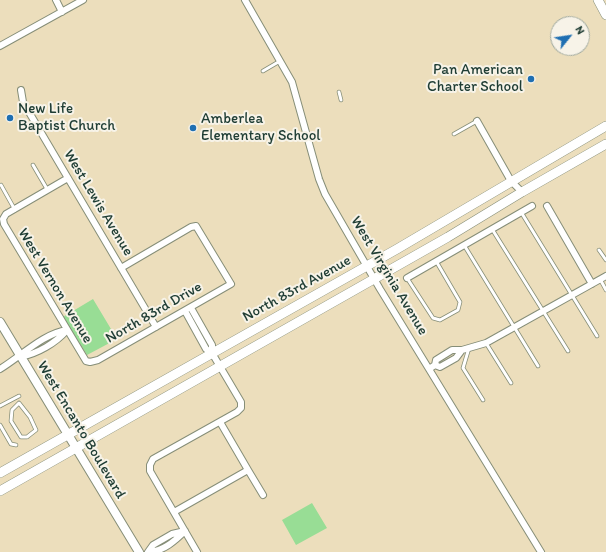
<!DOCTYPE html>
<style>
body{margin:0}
#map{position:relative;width:606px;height:552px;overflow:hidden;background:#ecdebc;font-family:Itim,sans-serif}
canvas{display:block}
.north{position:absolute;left:550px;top:16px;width:40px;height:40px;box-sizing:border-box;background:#f7f3e8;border:1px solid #a1aaa0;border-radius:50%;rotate:60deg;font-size:11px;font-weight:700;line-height:16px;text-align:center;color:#1f3d34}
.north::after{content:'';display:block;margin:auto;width:14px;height:18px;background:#1f6fb2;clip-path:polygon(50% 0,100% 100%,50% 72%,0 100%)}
</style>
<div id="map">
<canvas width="606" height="552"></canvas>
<div class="north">N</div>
</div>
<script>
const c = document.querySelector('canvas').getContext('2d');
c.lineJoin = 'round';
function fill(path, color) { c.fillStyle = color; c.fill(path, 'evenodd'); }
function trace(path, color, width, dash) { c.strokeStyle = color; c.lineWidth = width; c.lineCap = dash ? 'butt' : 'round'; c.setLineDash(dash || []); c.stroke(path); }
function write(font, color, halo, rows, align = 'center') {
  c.font = font + ' Itim,sans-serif'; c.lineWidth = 4; c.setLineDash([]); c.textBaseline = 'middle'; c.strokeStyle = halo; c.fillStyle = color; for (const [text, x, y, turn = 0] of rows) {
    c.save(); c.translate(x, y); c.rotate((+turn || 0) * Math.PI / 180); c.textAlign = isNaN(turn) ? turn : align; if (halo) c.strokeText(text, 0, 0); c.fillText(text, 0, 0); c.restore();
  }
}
fill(new Path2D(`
 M93,299L117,339L87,355L63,317Z
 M312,503L327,528L296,545L282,520Z`), '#98dd95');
const service = new Path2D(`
 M263,71L280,61
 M339,92L341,100
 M454,134L477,121
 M33,165L47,189
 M1,185L15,210
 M521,212L597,336
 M492,229L568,351
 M464,245L538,366
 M599,250L606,260
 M407,278L433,318L440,320L458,310L460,302L436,261
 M600,279L606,290
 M486,343L511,383
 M469,348L463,368L483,400
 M19,403L30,417L36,430L27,437H21L11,421L12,410Z
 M0,406L19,396
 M0,425L11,444L16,445`);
const minor = new Path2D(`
 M56,0L62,12
 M245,0L292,82L319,179L325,194L380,289L541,552
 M0,46L83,0
 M21,90L23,102L156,327
 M477,121L511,181L522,192
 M68,178L6,214L3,219L4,224L86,361L90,362L98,360L231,284L196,226L191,227L121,268
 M547,206L592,284
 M407,278L532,206
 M191,308L212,345V353L241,402V408L237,412L153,459L150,465V471L197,552
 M185,311L206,349L212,353
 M462,350L486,343L606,276
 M20,357C37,354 56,343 67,330
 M0,369C20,357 44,333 67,330
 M429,369L435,365L436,360L452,350H462L456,358L440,367L435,365
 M248,470L263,495
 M174,512L248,470L220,422
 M150,551C163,552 176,540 185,531
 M148,552L153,545L172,534L185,531`);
const tertiary = new Path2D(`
 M0,322L139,552`);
const secondary = new Path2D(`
 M598,0L606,15
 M0,473L397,249L606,126
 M0,491L448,237L522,192L606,144`);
trace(service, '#868e78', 4.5);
trace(minor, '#868e78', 8);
trace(tertiary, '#868e78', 10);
trace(secondary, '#868e78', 10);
trace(service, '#fff', 3);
trace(minor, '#fff', 6);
trace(tertiary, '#fff', 8);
trace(secondary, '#fff', 9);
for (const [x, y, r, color] of [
 [531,79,4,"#1f6fb2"],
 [10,118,4,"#1f6fb2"],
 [193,128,4,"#1f6fb2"]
]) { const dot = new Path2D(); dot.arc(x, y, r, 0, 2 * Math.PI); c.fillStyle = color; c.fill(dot); trace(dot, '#f7f3e8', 1.5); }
write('15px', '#1f3d34', '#f7f3e8', [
 ["Pan American",523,70,"right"],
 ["Charter School",523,87,"right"],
 ["New Life",18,109],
 ["Baptist Church",18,126],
 ["Amberlea",201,119],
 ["Elementary School",201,136]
], 'left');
write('15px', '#1f3d34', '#f7f3e8', [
 ["West Lewis Avenue",98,203,59],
 ["West Virginia Avenue",389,276,59],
 ["West Vernon Avenue",55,286,59],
 ["North 83rd Avenue",297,289,-29],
 ["North 83rd Drive",154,313,-30],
 ["West Encanto Boulevard",81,430,59]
]);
</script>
